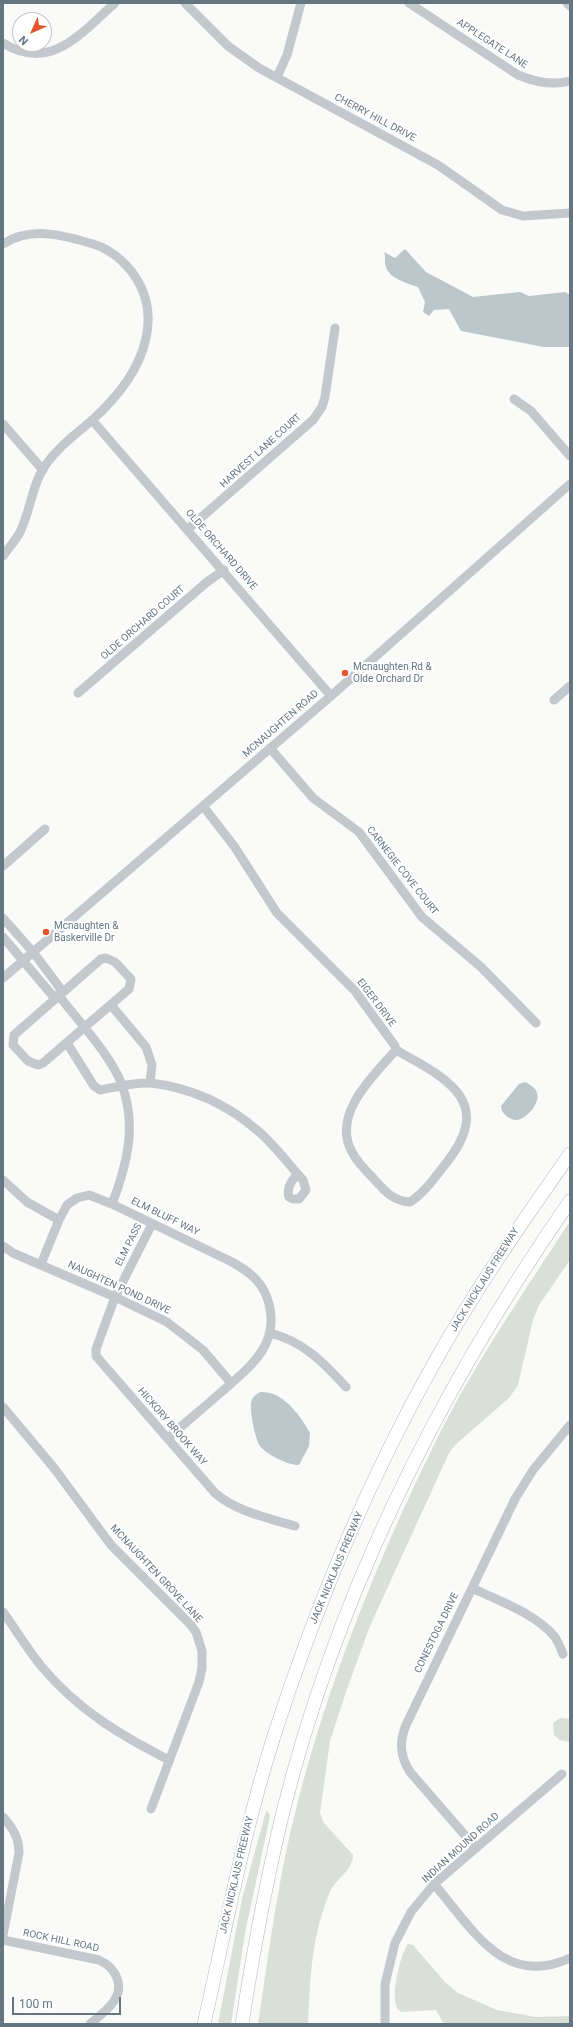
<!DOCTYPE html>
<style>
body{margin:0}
#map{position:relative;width:573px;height:2027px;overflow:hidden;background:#fafaf8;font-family:Roboto,sans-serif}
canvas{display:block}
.frame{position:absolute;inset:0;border:4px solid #657683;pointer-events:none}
.north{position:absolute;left:12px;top:12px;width:40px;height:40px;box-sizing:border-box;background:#fff;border:1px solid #c1c8cd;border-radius:50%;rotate:225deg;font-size:11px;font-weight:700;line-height:16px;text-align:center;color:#657683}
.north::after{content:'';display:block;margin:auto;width:14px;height:18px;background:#e4572e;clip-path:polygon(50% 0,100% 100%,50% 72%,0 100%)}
.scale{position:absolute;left:12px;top:1997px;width:109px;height:18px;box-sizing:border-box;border:2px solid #657683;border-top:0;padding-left:5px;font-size:12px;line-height:14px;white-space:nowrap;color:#657683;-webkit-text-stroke:3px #fff;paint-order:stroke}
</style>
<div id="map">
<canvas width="573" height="2027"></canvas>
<div class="frame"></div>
<div class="north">N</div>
<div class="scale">100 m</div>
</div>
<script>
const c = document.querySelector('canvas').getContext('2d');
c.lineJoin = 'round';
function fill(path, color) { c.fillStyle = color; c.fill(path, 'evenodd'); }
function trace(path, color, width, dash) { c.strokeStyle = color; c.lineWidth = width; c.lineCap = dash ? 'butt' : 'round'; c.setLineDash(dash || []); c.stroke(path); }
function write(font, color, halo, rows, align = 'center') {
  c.font = font + ' Roboto,sans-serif'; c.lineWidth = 4; c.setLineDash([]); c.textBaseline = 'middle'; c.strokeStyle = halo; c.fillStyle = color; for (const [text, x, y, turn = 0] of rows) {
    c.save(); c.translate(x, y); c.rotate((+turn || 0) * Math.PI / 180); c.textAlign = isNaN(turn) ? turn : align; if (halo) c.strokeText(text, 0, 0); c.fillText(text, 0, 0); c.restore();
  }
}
fill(new Path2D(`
 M570,1221V1260L539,1305L533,1320L518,1385L509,1398L455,1445L449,1453L370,1626L347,1689L330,1741L320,1813L324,1823L353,1855C353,1869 339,1877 332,1888C329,1893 327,1900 325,1905C311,1943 310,1985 308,2024H258C269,1952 278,1879 296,1809C328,1683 377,1561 434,1445C472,1367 523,1294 570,1221Z
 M560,1718L570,1719V1742L560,1740L554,1735L553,1723Z
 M266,1811L268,1812L270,1816L245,1933L231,2024H218L242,1899Z
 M408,1944L413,1945L445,1982L458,1993L497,2010L536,2017L570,2016V2024H444L436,2010L401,2012C399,2010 396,2008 396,2005C392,1991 400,1955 408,1944Z`), '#dadfd7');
fill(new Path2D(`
 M405,249L426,272L473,297L520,292L529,296L565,292L570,295V347H544L461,331L449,309L434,310L429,316L423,312L425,302L418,287C407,283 390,279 386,267C384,262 386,257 384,252L395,258Z
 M525,1082C529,1084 536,1088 537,1093C541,1103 525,1121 515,1120C509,1119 505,1115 502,1111L501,1106L519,1084Z
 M261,1392C283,1391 301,1416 310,1433L309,1446L299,1465C290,1466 265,1454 260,1446C255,1439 250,1412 251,1403C252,1397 256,1394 261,1392Z`), '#bbc7cb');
const highway = new Path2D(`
 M204,2024C226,1927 244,1830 274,1736C316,1605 369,1478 437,1358C477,1287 523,1221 570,1154
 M242,2024C253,1953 266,1882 283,1812C338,1591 441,1387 570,1201`);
trace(highway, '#b4b9bd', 14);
trace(new Path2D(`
 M185,3L228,46L259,68L438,165L502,210L523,216L570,213
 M409,3L518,75C535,82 552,86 570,81
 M567,3L570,6
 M3,43C51,73 82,32 115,3
 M277,77L287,55L301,3
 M3,244C31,226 63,235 93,244C114,250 132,268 141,287C149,304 150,320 146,338C139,372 116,399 90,422C73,436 55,450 43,469C31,488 30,514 19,534C14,542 8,549 3,556
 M514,399L531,411L570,456
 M92,420L331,696
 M3,424L43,470
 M188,529L313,420L322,407L325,397L335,328
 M78,693L207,582L224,570
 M554,700L570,686
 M270,748L313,798L359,832L422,917L481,967L536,1023
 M203,806L234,846L277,913L355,991L395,1046L396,1050C446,1078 495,1101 447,1162C436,1176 425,1192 410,1202C392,1201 384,1190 373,1178C365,1170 357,1162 352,1152C331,1114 374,1075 396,1050
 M3,866L45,829
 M3,918L33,952L60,988V997
 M3,937L52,995L60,997C80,1023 110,1054 122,1085C137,1126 127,1165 112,1204
 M106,958L115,962L131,979L129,989L43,1063L38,1065L28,1061L13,1045L14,1035L101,959Z
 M3,978L331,696L570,484
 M111,1005L146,1047L152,1065L150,1083
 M67,1043L94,1086L100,1090C116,1087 134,1082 151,1083C192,1088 227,1104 258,1131C275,1145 288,1164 303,1180L306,1190L299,1199H293L289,1197C286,1188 292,1181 297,1174
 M3,1180L27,1202L59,1220
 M152,1224L115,1297L96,1349V1356L215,1493C237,1512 268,1518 295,1526
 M3,1246L13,1253L115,1297L167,1322L203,1350L231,1383
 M41,1264L59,1220L67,1205L77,1198L89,1195L112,1204L232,1262C250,1272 264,1283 269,1304C280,1347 247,1369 219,1394C202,1409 185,1423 168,1438
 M270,1333C303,1341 324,1363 346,1387
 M3,1407L54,1468L111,1545L190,1624L196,1632L202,1651V1668L199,1682L151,1809
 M472,1588C499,1601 535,1613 555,1637C558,1642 561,1649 563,1654
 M3,1612C16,1630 28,1650 42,1667C78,1710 120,1735 169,1760
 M3,1817C13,1828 19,1838 19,1853L3,1935
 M476,1848L410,1772C400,1756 399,1742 406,1725L515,1499L533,1470L570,1425
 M434,1884C472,1928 504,1989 570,1958
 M3,1940L99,1960C117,1968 126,1988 111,2005C105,2012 97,2018 90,2024
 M385,2024V1984L395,1943L411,1912L434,1884L562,1774`), '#c3c8cc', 9);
trace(highway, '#fff', 13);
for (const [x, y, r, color] of [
 [345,673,4,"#e4572e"],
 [46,932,4,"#e4572e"]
]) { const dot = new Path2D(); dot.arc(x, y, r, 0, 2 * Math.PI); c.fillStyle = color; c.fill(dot); trace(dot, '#fff', 1.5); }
write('10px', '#657683', '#fff', [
 ["APPLEGATE LANE",492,44,33],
 ["CHERRY HILL DRIVE",375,118,28],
 ["HARVEST LANE COURT",261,451,-42],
 ["OLDE ORCHARD DRIVE",221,550,49],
 ["OLDE ORCHARD COURT",143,623,-41],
 ["MCNAUGHTEN ROAD",281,724,-41],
 ["CARNEGIE COVE COURT",402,871,52],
 ["EIGER DRIVE",376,1003,53],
 ["ELM BLUFF WAY",165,1217,26],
 ["ELM PASS",129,1245,-63],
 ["JACK NICKLAUS FREEWAY",485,1280,-58],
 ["NAUGHTEN POND DRIVE",119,1288,25],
 ["HICKORY BROOK WAY",172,1427,49],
 ["JACK NICKLAUS FREEWAY",337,1568,-67],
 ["MCNAUGHTEN GROVE LANE",156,1574,47],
 ["CONESTOGA DRIVE",437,1633,-64],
 ["INDIAN MOUND ROAD",461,1848,-42],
 ["JACK NICKLAUS FREEWAY",237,1875,-77],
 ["ROCK HILL ROAD",61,1941,12]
]);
write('10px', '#657683', '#fff', [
 ["Mcnaughten Rd &",353,667],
 ["Olde Orchard Dr",353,679],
 ["Mcnaughten &",54,926],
 ["Baskerville Dr",54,938]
], 'left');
</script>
